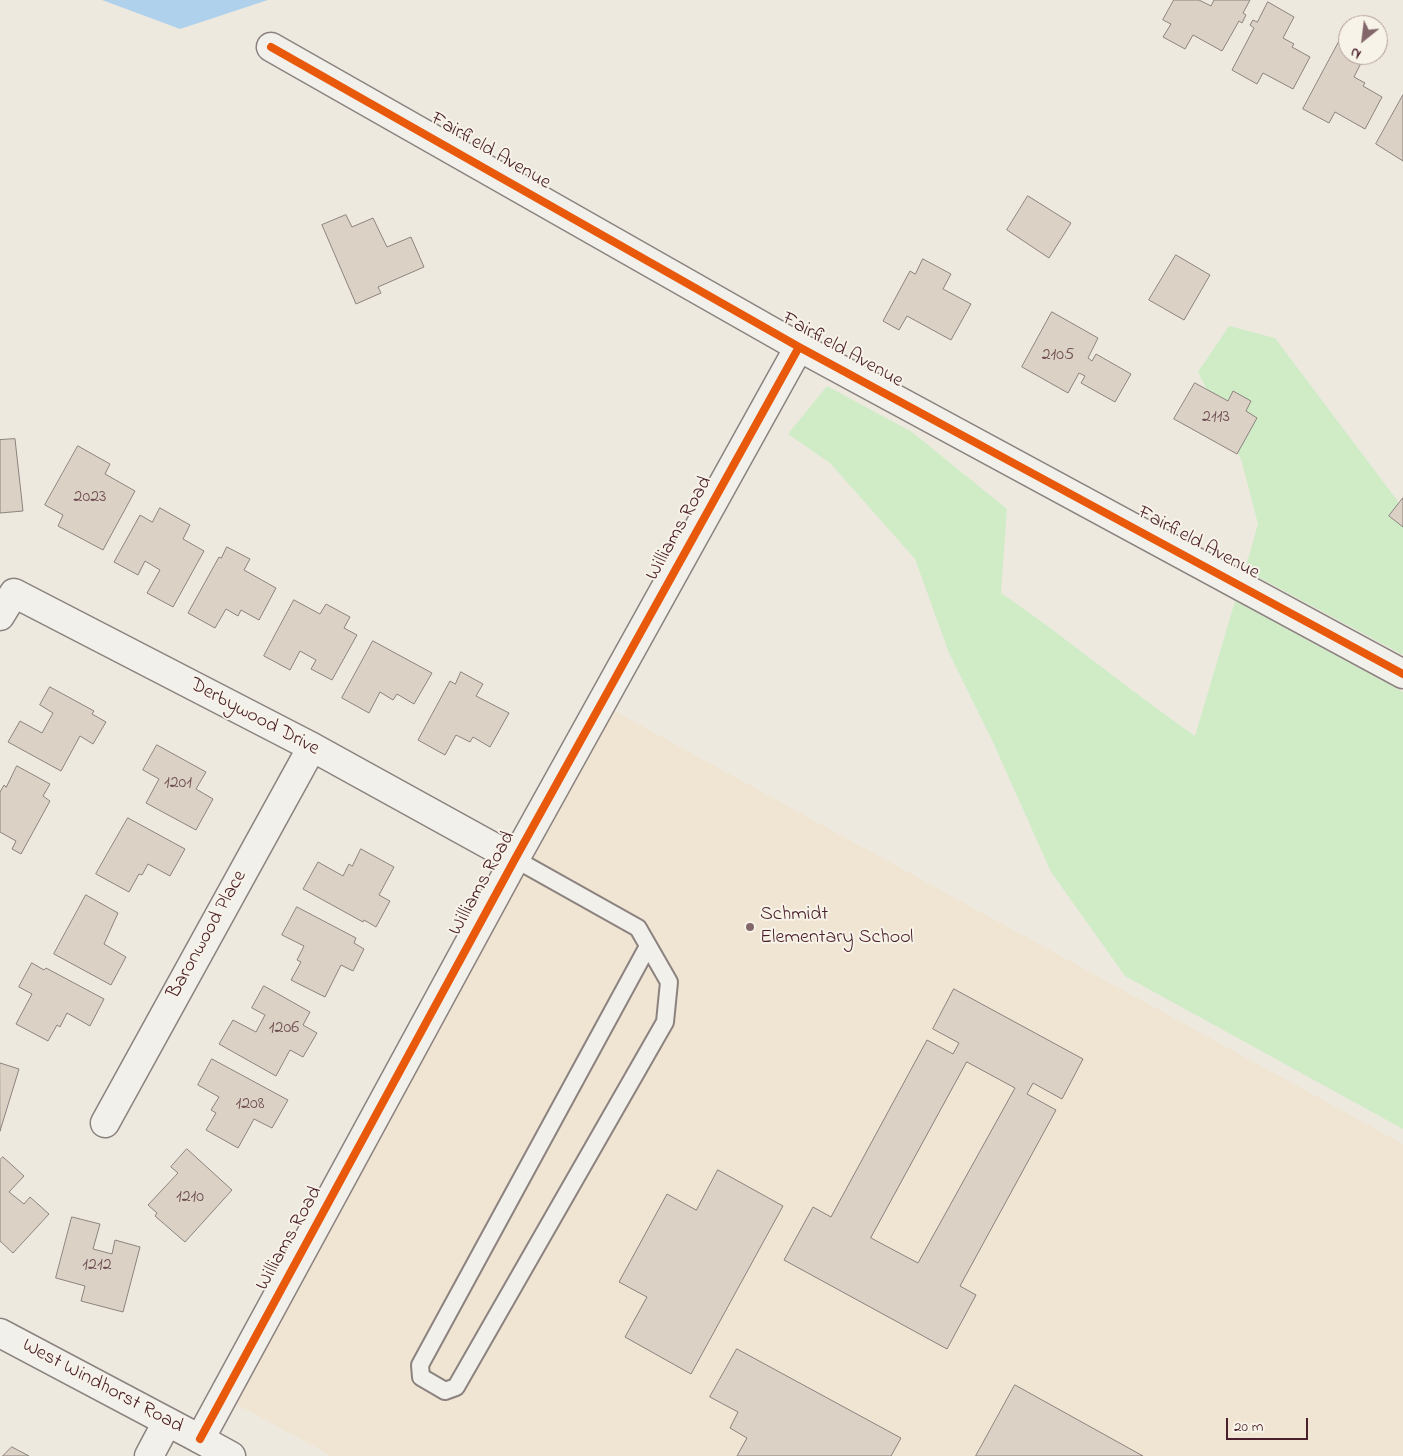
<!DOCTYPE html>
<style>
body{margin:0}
#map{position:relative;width:1403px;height:1456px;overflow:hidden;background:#eee9df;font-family:"Indie Flower",sans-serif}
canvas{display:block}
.north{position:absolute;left:1338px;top:15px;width:50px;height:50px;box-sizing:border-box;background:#f7f3e8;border:1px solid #b29e9c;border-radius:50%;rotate:209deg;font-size:14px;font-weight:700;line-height:20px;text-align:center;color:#4a1f2b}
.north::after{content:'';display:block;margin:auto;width:18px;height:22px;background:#83666a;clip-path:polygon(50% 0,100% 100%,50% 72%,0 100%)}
.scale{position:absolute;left:1226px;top:1418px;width:82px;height:22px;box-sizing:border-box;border:2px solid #4a1f2b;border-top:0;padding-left:6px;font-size:15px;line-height:18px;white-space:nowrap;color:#4a1f2b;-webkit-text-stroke:4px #f7f3e8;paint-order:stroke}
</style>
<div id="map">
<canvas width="1403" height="1456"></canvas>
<div class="north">N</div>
<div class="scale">20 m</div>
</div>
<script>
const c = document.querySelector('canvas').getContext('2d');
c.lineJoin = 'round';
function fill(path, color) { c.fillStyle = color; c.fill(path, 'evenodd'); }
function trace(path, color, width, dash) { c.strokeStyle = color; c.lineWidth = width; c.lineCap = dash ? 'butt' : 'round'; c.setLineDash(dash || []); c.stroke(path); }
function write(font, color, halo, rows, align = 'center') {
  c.font = font + ' "Indie Flower",sans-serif'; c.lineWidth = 4; c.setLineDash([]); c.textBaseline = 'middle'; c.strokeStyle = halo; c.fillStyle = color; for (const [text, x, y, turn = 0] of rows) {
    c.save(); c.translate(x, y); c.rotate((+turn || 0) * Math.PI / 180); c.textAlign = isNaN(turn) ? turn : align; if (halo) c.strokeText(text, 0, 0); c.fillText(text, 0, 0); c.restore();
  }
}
fill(new Path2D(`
 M611,709L1403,1144V1456H332L234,1403Z`), '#f0e5d2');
fill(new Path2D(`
 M1229,326L1275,338L1403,508V655L1245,570L1258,524L1241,459L1198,372Z
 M827,386L912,432L1007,509L1001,593C1067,638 1129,690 1195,736L1235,601L1403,692V1129L1125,976L1051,872L992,740L949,653L915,559L830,463L788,434Z`), '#cfecc7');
fill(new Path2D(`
 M102,0H268L180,29Z`), '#b0d1ec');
const building = new Path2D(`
 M1174,0H1199L1211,6L1214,0H1250L1243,13L1246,15L1242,23L1239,21L1222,51L1193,35L1185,49L1163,37L1171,24L1163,20Z
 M1268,2L1294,17L1283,38L1294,44L1292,47L1310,57L1293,89L1263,73L1257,84L1232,70L1254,28L1250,25L1253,20L1257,22Z
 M1341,38L1348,42V55H1365L1354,77L1365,83L1363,86L1382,97L1365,129L1335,112L1329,123L1303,109Z
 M1403,95V161L1376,144Z
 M1028,196L1071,223L1049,258L1007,230Z
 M346,215L352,227L373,218L387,247L411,237L424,267L378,287L381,293L356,304L322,225Z
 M1176,255L1210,275L1184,320L1149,300Z
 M923,259L951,274L943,289L971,304L951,340L907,316L899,330L883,321L910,271L915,274Z
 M1052,312L1098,338L1088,358L1092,361L1096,354L1131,374L1115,402L1081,383L1085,376L1079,373L1068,393L1022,367Z
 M1195,383L1228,401L1233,391L1251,401L1246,411L1257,418L1237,454L1174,419Z
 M15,439L23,511L0,513V440Z
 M78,446L110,464L105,474L135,491L103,550L58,526L63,515L45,505Z
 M1403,498V527L1389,516Z
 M160,508L190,525L183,539L204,551L173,607L147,593L160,570L145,561L138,575L114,562L140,515L152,522Z
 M227,547L250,559L244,570L276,588L259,620L241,610L238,616L226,609L215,628L188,613L219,557L221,558Z
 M294,600L320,614L326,604L350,617L344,628L357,635L332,680L311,669L316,660L300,651L290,670L264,656Z
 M373,641L432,673L414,704L397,694L393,700L380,692L369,713L342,698Z
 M461,672L483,684L476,696L509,713L490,747L473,737L470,742L456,735L445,755L418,740L450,681L455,684Z
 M50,687L94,711L92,714L106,722L93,744L80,736L61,771L8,742L20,721L42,733L53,713L40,705Z
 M157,745L206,772L196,789L213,799L196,830L146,803L159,779L143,770Z
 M17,766L50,784L43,796L50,801L21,854L12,849L16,841L0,832V792L4,785L6,787Z
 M128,818L185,849L170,876L148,864L142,875L139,874L129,892L96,874Z
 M361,849L394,867L379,895L390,901L376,927L364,920L363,922L303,889L318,862L343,876L349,864L352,866Z
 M86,895L118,913L104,944L126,957L111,985L54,954Z
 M297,907L356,938L354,943L364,949L353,971L341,965L325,997L291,980L301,962L297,960L304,946L282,935Z
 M32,963L44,970L46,968L104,999L90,1026L67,1013L60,1027L57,1025L48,1041L16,1024L32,994L19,987Z
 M264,986L310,1012L303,1025L317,1033L303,1057L290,1050L276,1076L219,1044L233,1020L256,1032L265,1015L252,1008Z
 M954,989L1083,1059L1062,1099L1033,1083L1027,1094L1056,1110L960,1286L976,1295L947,1349L784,1260L813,1207L831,1217L927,1040L953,1054L959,1043L933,1029ZM967,1062L1015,1088L918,1263L871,1238Z
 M212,1059L288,1100L272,1128L254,1119L238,1148L206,1130L216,1113L211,1110L219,1097L198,1085Z
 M0,1063L19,1069L0,1131Z
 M187,1149L232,1190L185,1242L155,1216L157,1213L148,1205L178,1173L171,1167Z
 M3,1157L24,1176L9,1192L24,1204L30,1197L49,1214L13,1253L0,1241V1160Z
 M718,1170L783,1206L691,1374L625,1337L647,1297L619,1282L667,1194L696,1210Z
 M72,1217L100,1224L93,1249L112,1254L115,1240L140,1247L123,1312L81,1301L85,1286L56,1278Z
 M737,1349L901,1438L891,1456H737L747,1438L730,1428L738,1412L710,1397Z
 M1015,1385L1143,1456H976Z
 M12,1447L29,1456H3Z`);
fill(building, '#dbd2c5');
trace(building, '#8c827f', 1);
const service = new Path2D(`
 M515,859L638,928L669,982L665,1022L456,1387L445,1391L421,1377L420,1365L647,948`);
const minor = new Path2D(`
 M271,47L799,347L1403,674
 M0,616L14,593L312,747L515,859L799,347
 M105,1123L312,747
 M200,1439L231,1456
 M149,1456L167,1422`);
const tertiary = new Path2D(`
 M0,1333L200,1439L515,859`);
trace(service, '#8c827f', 20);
trace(minor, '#8c827f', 31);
trace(tertiary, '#8c827f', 31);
trace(service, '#f1f0eb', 16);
trace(minor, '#f1f0eb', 28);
trace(tertiary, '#f1f0eb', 28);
trace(new Path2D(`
 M271,47L799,347L1403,674
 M200,1439L515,859L799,347`), '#e8590c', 8);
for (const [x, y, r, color] of [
 [750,927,5,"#83666a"]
]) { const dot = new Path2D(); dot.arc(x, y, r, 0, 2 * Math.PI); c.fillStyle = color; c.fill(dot); trace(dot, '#f7f3e8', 2); }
write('18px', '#6f4d52', null, [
 ["2105",1058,356],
 ["2113",1216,418],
 ["2023",90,498],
 ["1201",178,784],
 ["1206",284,1029],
 ["1208",250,1105],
 ["1210",190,1198],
 ["1212",97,1266]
]);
write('20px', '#4a1f2b', '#f7f3e8', [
 ["Fairfield Avenue",490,152,30],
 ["Fairfield Avenue",842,351,29],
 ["Williams Road",680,529,-61],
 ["Fairfield Avenue",1198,544,28],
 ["Derbywood Drive",254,718,28],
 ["Williams Road",483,884,-61],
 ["Baronwood Place",208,935,-61],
 ["Williams Road",290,1239,-61],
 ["West Windhorst Road",102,1387,28]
]);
write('20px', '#4a1f2b', '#f7f3e8', [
 ["Schmidt",760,916],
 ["Elementary School",760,939]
], 'left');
</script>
